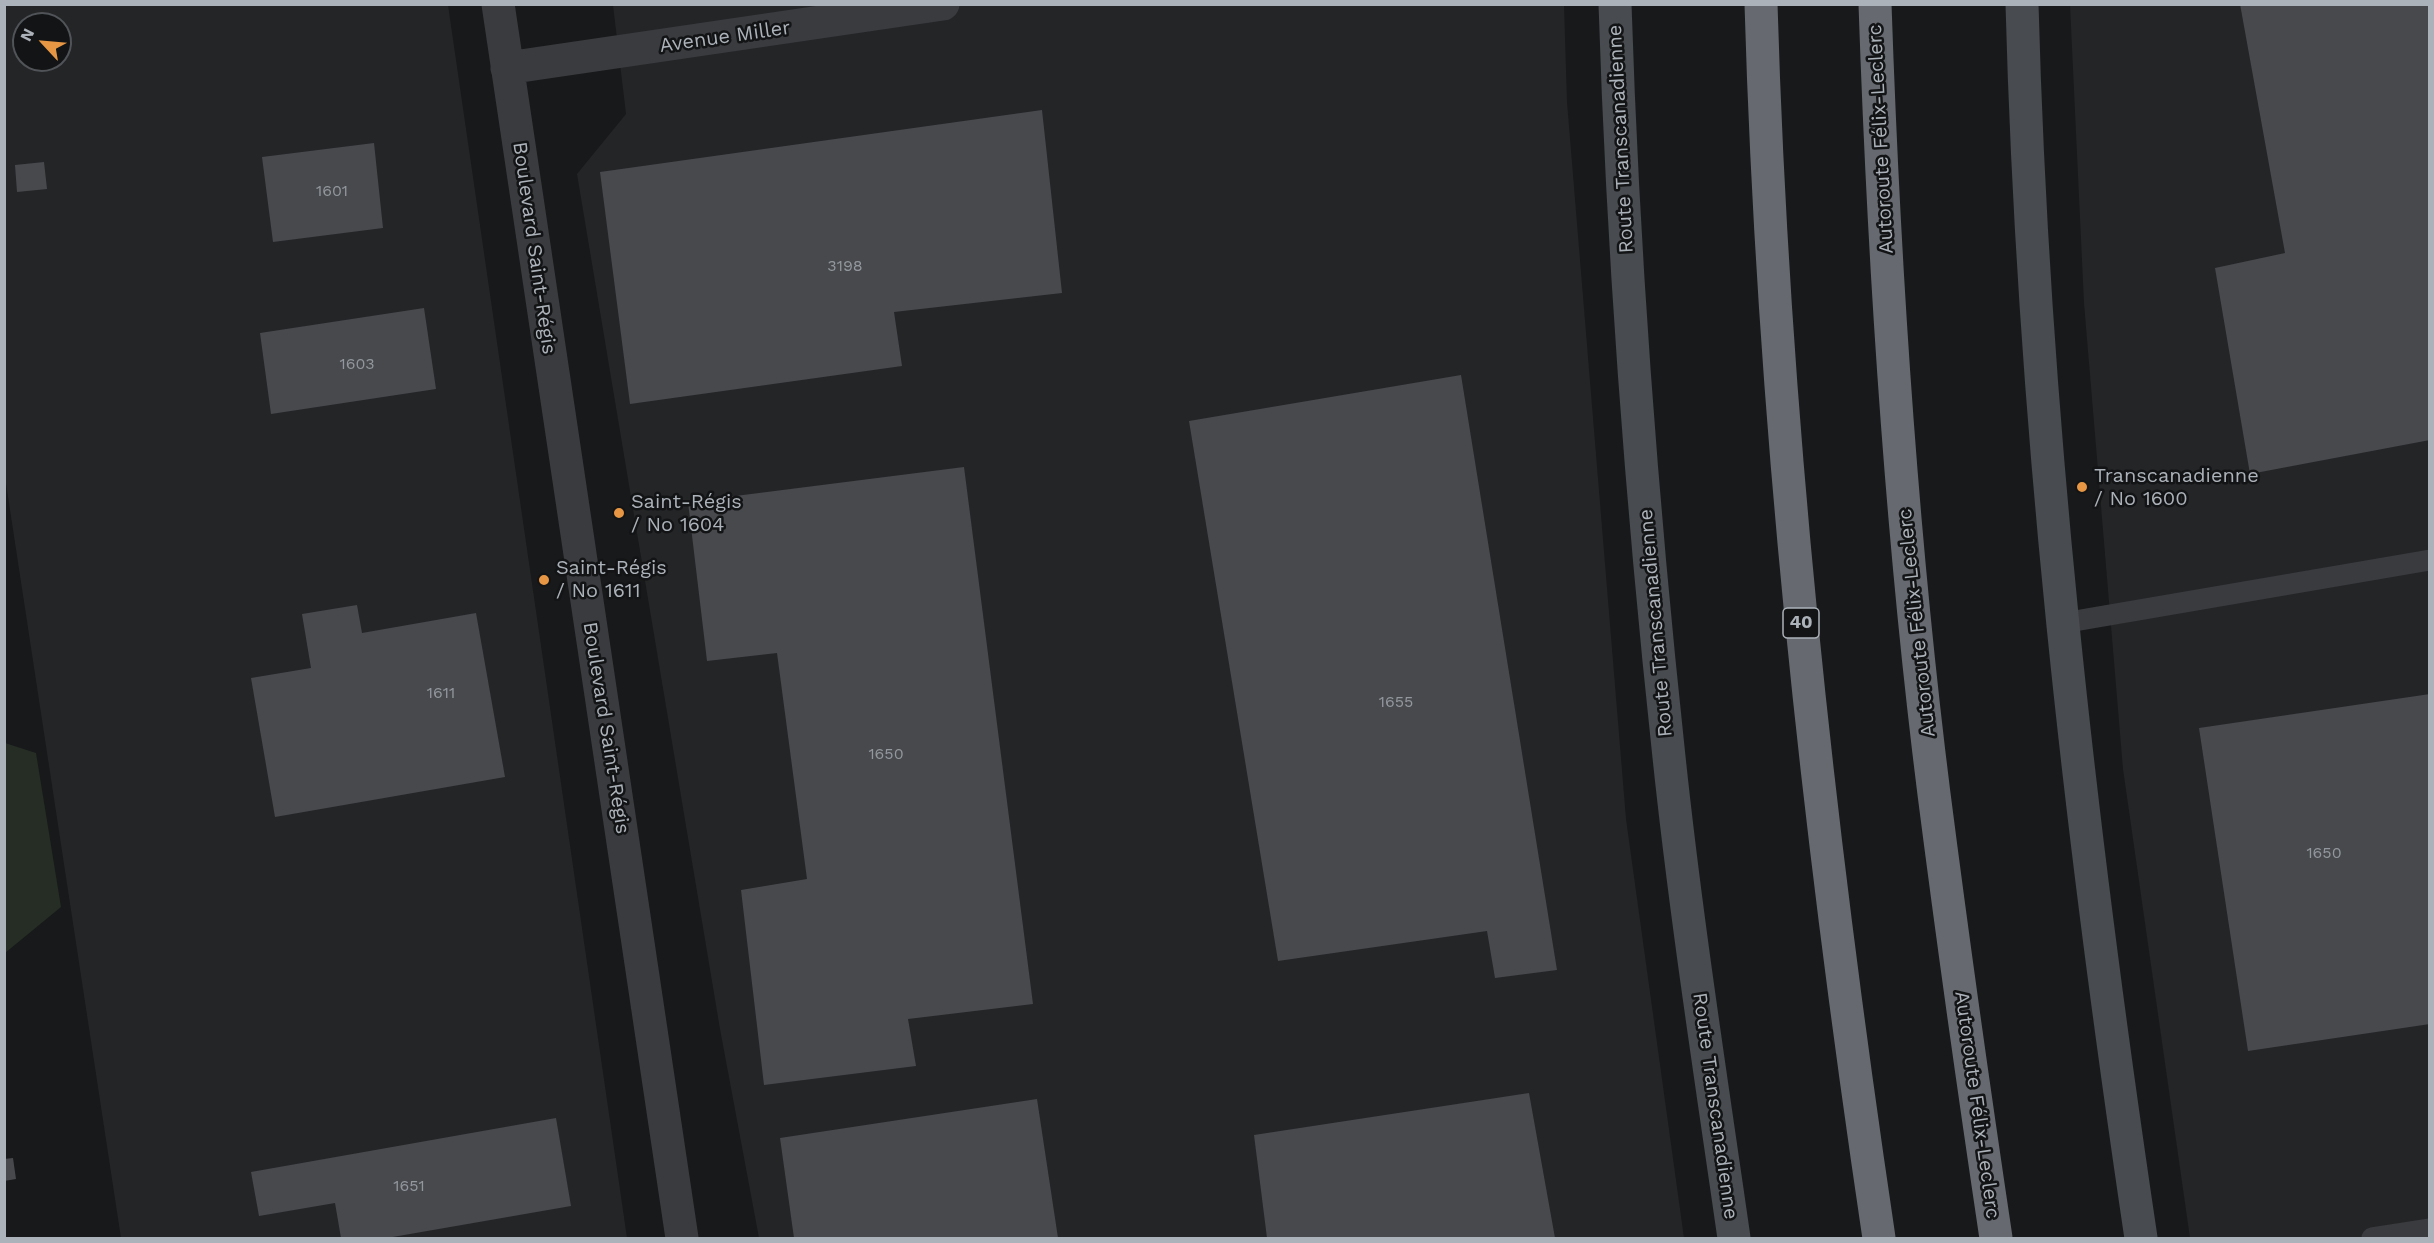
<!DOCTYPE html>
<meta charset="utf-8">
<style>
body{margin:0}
#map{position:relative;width:2434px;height:1243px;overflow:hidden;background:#18191a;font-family:"Work Sans",sans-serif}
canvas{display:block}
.frame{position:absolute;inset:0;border:6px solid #acb2b9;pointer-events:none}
.north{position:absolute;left:12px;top:12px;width:60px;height:60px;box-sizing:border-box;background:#131415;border:2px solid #505357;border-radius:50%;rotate:296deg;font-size:16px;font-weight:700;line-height:24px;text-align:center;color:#acb2b9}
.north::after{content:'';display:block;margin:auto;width:21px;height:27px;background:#e79744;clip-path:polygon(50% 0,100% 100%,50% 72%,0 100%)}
</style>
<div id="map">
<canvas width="2434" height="1243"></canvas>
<div class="frame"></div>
<div class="north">N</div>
</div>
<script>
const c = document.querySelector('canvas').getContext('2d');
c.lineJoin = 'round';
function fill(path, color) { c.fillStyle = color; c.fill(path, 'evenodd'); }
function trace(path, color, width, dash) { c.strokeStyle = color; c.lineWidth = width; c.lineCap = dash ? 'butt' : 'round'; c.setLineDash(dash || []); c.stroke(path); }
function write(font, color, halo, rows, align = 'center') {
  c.font = font + ' "Work Sans",sans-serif'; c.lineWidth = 5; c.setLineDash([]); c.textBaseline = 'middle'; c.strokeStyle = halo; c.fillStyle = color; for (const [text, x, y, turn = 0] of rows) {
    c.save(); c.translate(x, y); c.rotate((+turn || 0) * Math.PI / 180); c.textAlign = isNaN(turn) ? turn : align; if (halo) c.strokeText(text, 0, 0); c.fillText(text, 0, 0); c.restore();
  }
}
fill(new Path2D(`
 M4,5H448L627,1238H121L5,477ZM24,24H60V60H24Z
 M613,5H1564L1567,102L1626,819L1684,1238H759L720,1029L577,174L626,114Z
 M2070,5H2429V1238H2190L2123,769L2084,303Z`), '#242527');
fill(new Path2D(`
 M5,743L36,753L61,907L5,953Z`), '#252d25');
fill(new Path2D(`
 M2240,4H2430V440L2250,474L2215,268L2285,253Z
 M1042,110L1062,293L894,312L902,366L630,404L600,172Z
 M374,143L383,228L273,242L262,157Z
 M44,162L47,189L17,192L15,165Z
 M424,308L436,389L271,414L260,333Z
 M1461,375L1557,970L1495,978L1487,931L1278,961L1189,421Z
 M964,467L1033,1004L908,1019L916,1066L764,1085L741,890L807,879L777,653L707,661L688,502Z
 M357,605L362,633L476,613L505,777L275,817L251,678L311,668L302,614Z
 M2430,694V1024L2248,1051L2199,728Z
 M1529,1093L1555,1238H1267L1254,1135Z
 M1037,1099L1058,1238H794L780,1138Z
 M556,1118L571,1206L387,1238H341L335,1203L259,1216L251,1172Z
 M13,1158L16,1179L4,1181V1159Z`), '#47494d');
trace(new Path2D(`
 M2063,623L2430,560
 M2372,1238L2430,1229`), '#3a3b3f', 21);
trace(new Path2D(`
 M498,4L682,1238
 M507,68L943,4`), '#3a3b3f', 33);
trace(new Path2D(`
 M1615,4C1623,256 1642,507 1669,757C1686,918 1711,1078 1734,1238
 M2022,4C2033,418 2080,829 2141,1238`), '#484b4f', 33);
trace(new Path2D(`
 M1761,4C1773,418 1818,829 1879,1238
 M1875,4C1884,268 1901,532 1934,794C1953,942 1974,1091 1996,1238`), '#666a70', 33);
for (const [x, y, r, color] of [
 [2082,487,6,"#e79744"],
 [619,513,6,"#e79744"],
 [544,580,6,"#e79744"]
]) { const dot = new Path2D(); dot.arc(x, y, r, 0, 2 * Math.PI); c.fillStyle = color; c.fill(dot); trace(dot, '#131415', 2); }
write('16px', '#93989e', null, [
 ["1601",332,191],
 ["3198",845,266],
 ["1603",357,364],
 ["1611",441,693],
 ["1655",1396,702],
 ["1650",886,754],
 ["1650",2324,853],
 ["1651",409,1186]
]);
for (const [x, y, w] of [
 [1801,623,36]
]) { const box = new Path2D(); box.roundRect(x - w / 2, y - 15, w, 30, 4.5); c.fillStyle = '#131415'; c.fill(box); trace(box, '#acb2b9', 1.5); }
write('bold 18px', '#acb2b9', null, [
 ["40",1801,623]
]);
write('20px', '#acb2b9', '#131415', [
 ["Avenue Miller",725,37,-8],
 ["Route Transcanadienne",1621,139,-93],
 ["Autoroute Félix-Leclerc",1881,139,-93],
 ["Boulevard Saint-Régis",534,248,82],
 ["Route Transcanadienne",1656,623,-95],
 ["Autoroute Félix-Leclerc",1917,623,-96],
 ["Boulevard Saint-Régis",606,728,81],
 ["Autoroute Félix-Leclerc",1977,1105,82],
 ["Route Transcanadienne",1715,1106,82]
]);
write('20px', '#acb2b9', '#131415', [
 ["Transcanadienne",2094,476],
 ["/ No 1600",2094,499],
 ["Saint-Régis",631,502],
 ["/ No 1604",631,525],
 ["Saint-Régis",556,568],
 ["/ No 1611",556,591]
], 'left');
</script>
